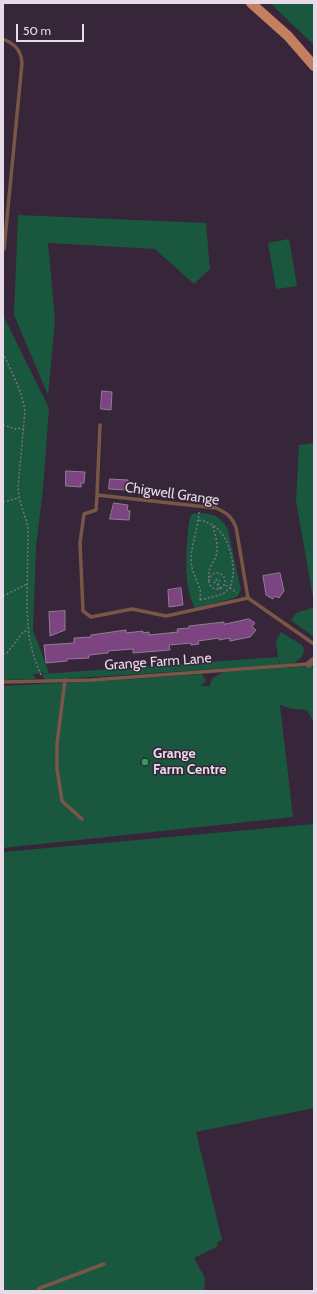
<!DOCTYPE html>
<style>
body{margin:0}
#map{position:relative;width:317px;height:1294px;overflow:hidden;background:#372639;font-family:Cabin,sans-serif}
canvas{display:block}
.frame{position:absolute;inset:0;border:4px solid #e6dbe7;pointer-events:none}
.scale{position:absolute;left:16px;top:24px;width:68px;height:18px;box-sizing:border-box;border:2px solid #e6dbe7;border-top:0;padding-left:5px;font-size:12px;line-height:14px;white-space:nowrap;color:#e6dbe7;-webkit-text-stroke:3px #372639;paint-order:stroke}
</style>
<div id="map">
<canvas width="317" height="1294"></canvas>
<div class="frame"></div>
<div class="scale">50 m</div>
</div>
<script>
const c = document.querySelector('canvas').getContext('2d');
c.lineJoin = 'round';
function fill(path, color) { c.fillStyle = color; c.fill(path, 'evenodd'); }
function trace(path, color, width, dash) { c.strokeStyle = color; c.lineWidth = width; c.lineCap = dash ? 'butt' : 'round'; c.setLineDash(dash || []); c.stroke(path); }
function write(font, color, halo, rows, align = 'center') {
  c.font = font + ' Cabin,sans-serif'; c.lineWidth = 3; c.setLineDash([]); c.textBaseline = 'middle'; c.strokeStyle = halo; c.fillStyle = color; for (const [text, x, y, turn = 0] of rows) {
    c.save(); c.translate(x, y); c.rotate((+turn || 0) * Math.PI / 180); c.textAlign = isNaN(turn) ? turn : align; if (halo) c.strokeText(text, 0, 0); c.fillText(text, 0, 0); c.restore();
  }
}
fill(new Path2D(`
 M270,3H314V45Z
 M18,215L206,223L210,269L194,284L155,249L48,243L55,320L48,395L14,315Z
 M289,239L297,286L276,289L268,243Z
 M3,315L49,408L43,489L36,547L33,630L49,673L33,674L36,679L3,680Z
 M314,443V603L296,501L299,445Z
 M202,513C216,515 221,517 228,530L241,590L238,596L234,598L195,608C183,585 186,556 188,531C189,525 189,519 192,514Z
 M314,607V637L291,620L296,613Z
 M281,632L302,645C307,652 301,660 293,663C290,665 284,664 280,665L279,660V665L45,680L42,674L278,657L276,641Z
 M311,666L314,668V723L307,710L293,709L280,705L293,817L3,848V686L120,680L202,674L206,681L200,686H210V684L212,679L223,672Z
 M314,824V1108L196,1132L222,1240L217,1243L218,1246L194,1258L205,1278L204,1291H3V852Z`), '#19573f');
const building = new Path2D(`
 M102,391L112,392L111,410L101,409Z
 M66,471L85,472L84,483H81V487L66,486Z
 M110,479L128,480L127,490L109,489Z
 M114,503L128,505L127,510L130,511L129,520L110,519Z
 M280,573L284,591L279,598L275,596L273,599L266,595L263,576Z
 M181,588L183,605L169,607L168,590Z
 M65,611V630L50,636L49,612Z
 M249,619L255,623L252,627L256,630L250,637L230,641V638L219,640V638L198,641L199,644L191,645V643L169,645L170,650L133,653V649L108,651V653L89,655V658L67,659V661L46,663L44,645L74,643V638L91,637V635L126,630V633L143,631V633L149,632V635L178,632L177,629L189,628V626L224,622V624Z`);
fill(building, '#7c4481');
trace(building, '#917d93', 1);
trace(new Path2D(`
 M3,353C11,371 22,391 25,411L18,487L19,498L28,526L27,609L29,637L34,657L41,675
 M3,425L15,429L18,428L23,429
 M3,502L19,498
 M199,512C198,529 191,544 191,562C192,572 197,580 200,589C201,593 200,597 200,601
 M199,520C222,524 231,545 233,566C234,573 232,581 230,588L237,593
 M209 581a8 8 0 1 1 16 0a8 8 0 1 1-16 0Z
 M209,578L208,576C209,567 213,564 216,556C219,545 215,534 212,524
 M218,585L220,581L217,579L214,582L218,585L220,589
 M3,596L27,584
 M200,600L223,594L230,588L225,585
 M3,654L7,653L23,632L28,630`), '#7e6f7f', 1.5, [2, 2]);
trace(new Path2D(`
 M3,39C15,44 21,50 22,63L4,249
 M97,495L100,425
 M248,598L166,616L132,609L91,617L83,611L80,543L84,514L96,510L97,495L216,508C227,513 231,516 236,527L248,598L314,644
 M65,680L57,744V769L62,801L82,819
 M3,682L92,680L309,664
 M37,1291L40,1288L104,1264`), '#795747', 3.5);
trace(new Path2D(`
 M309,664L314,660`), '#795747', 7);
trace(new Path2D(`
 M251,3L288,36L314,66`), '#c47f5e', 10);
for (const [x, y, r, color] of [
 [145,762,4,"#2e9e5b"]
]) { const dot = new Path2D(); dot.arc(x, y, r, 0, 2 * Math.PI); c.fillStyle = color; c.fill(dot); trace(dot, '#372639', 1.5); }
write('14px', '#e6dbe7', '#372639', [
 ["Chigwell Grange",172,494,8],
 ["Grange Farm Lane",158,662,-4]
]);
write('bold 14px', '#e6dbe7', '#372639', [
 ["Grange",153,754],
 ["Farm Centre",153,770]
], 'left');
</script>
